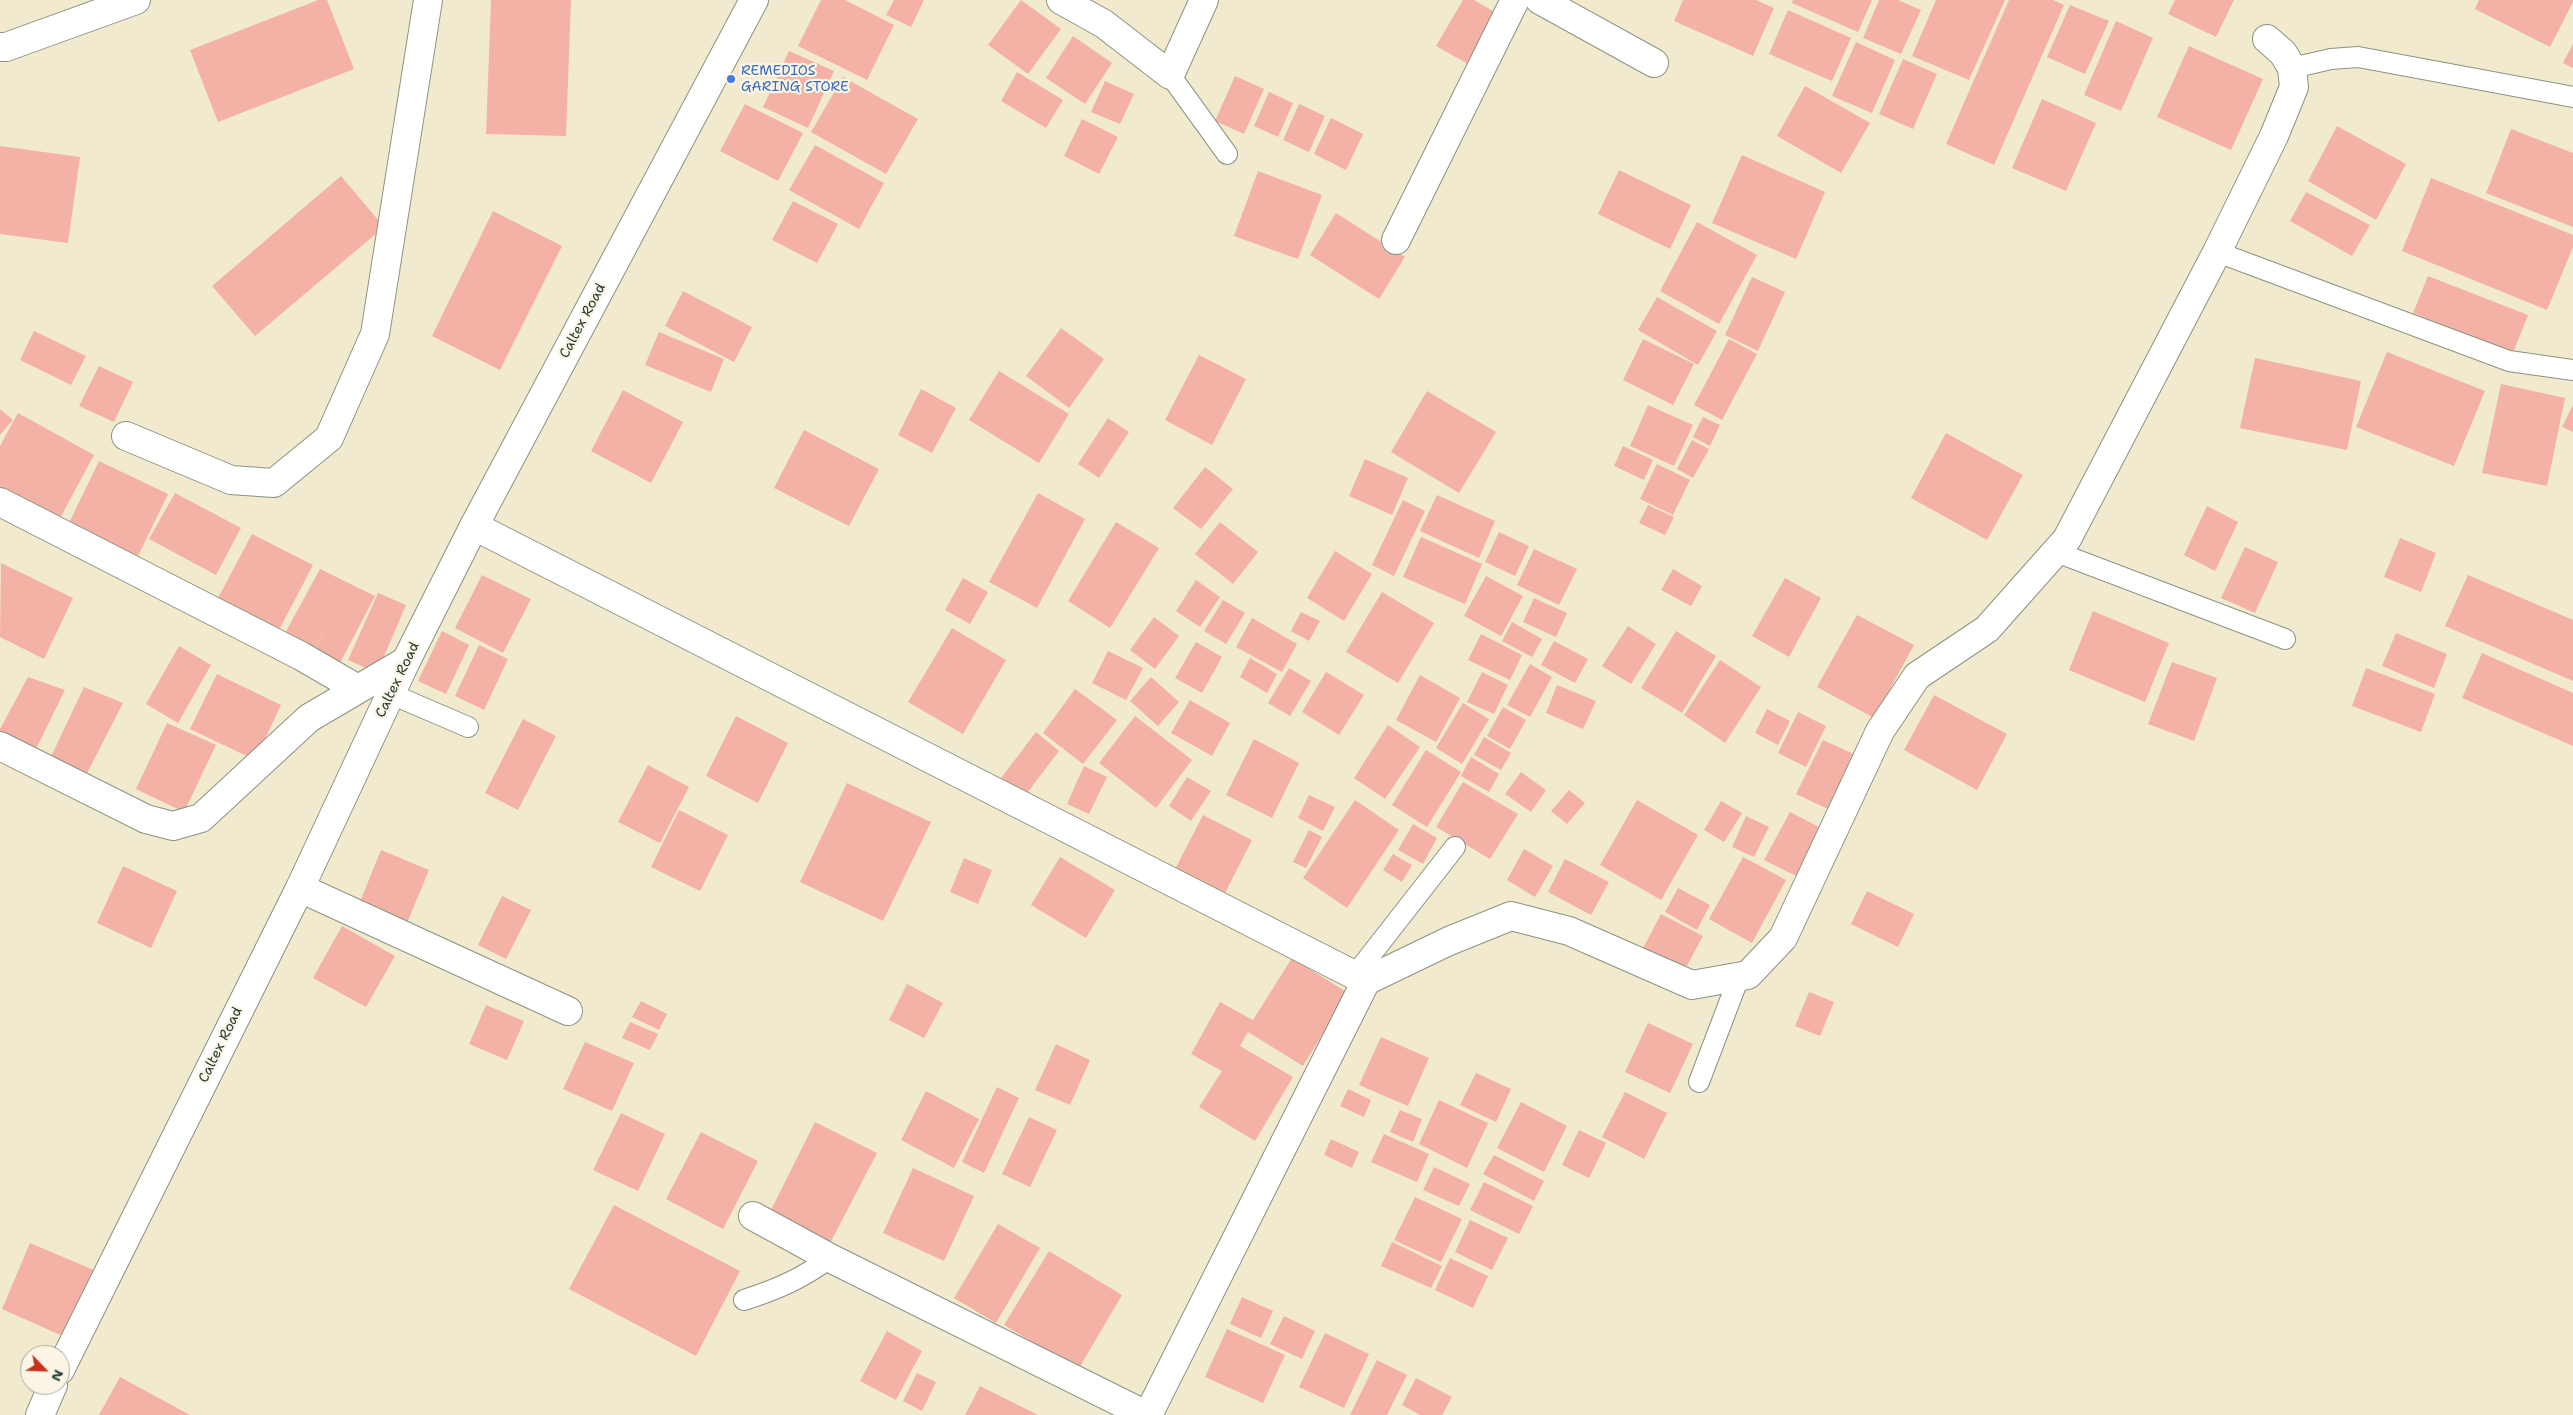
<!DOCTYPE html>
<style>
body{margin:0}
#map{position:relative;width:2573px;height:1415px;overflow:hidden;background:#f2eacf;font-family:"Shantell Sans",sans-serif}
canvas{display:block}
.north{position:absolute;left:20px;top:1345px;width:50px;height:50px;box-sizing:border-box;background:#fcf5e5;border:1px solid #a4ab9e;border-radius:50%;rotate:114deg;font-size:14px;font-weight:700;line-height:20px;text-align:center;color:#1f3d34}
.north::after{content:'';display:block;margin:auto;width:18px;height:22px;background:#c8321e;clip-path:polygon(50% 0,100% 100%,50% 72%,0 100%)}
</style>
<div id="map">
<canvas width="2573" height="1415"></canvas>
<div class="north">N</div>
</div>
<script>
const c = document.querySelector('canvas').getContext('2d');
c.lineJoin = 'round';
function fill(path, color) { c.fillStyle = color; c.fill(path, 'evenodd'); }
function trace(path, color, width, dash) { c.strokeStyle = color; c.lineWidth = width; c.lineCap = dash ? 'butt' : 'round'; c.setLineDash(dash || []); c.stroke(path); }
function write(font, color, halo, rows, align = 'center') {
  c.font = font + ' "Shantell Sans",sans-serif'; c.lineWidth = 4.5; c.setLineDash([]); c.textBaseline = 'middle'; c.strokeStyle = halo; c.fillStyle = color; for (const [text, x, y, turn = 0] of rows) {
    c.save(); c.translate(x, y); c.rotate((+turn || 0) * Math.PI / 180); c.textAlign = isNaN(turn) ? turn : align; if (halo) c.strokeText(text, 0, 0); c.fillText(text, 0, 0); c.restore();
  }
}
fill(new Path2D(`
 M318,0H327L354,69L218,122L190,50Z
 M491,0H571L566,136L486,134Z
 M821,0H845L894,25L867,80L798,46Z
 M894,0H924L911,27L886,15Z
 M1021,0L1061,29L1028,74L988,45Z
 M1463,0H1474L1505,18L1477,69L1436,46Z
 M1683,0H1756L1774,8L1753,56L1674,21Z
 M1793,0H1872L1858,32L1792,3Z
 M1879,0H1898L1921,10L1901,54L1863,38Z
 M1936,0H2005L1969,80L1912,56Z
 M2009,0H2053L2064,5L1994,165L1946,144Z
 M2175,0H2234L2216,37L2168,14Z
 M2479,0H2573V2L2550,47L2475,9Z
 M2070,5L2109,21L2085,74L2047,57Z
 M1788,10L1851,38L1832,81L1769,54Z
 M2116,21L2153,38L2121,111L2084,95Z
 M1073,36L1112,63L1085,104L1046,78Z
 M1856,42L1895,60L1872,113L1832,96Z
 M2573,44V68L2563,63Z
 M2189,46L2263,79L2231,150L2157,117Z
 M789,51L834,71L808,128L763,107Z
 M1903,59L1937,74L1913,129L1879,114Z
 M1017,72L1063,100L1046,128L1001,101Z
 M1235,76L1264,89L1244,134L1215,121Z
 M843,77L918,119L886,174L811,132Z
 M1105,81L1134,94L1120,124L1091,112Z
 M1805,86L1870,123L1841,173L1777,136Z
 M1269,92L1293,103L1278,137L1254,126Z
 M2042,99L2096,123L2066,191L2012,168Z
 M745,104L803,133L778,181L720,151Z
 M1299,104L1325,116L1309,152L1283,140Z
 M1331,118L1363,134L1346,170L1314,154Z
 M1082,119L1118,137L1099,174L1064,156Z
 M2337,126L2406,164L2376,220L2308,181Z
 M2511,129L2573,153V227L2486,193Z
 M815,145L884,183L859,229L789,190Z
 M0,146L80,157L68,243L0,234Z
 M1742,155L1825,192L1796,259L1712,223Z
 M1619,170L1691,205L1670,249L1598,214Z
 M1258,171L1322,195L1298,259L1234,236Z
 M341,176L384,227L255,336L212,286Z
 M2431,178L2573,235V247L2547,310L2402,251Z
 M2306,192L2370,225L2352,256L2290,221Z
 M793,201L838,224L817,263L772,240Z
 M493,211L562,246L500,370L432,336Z
 M1336,213L1405,257L1379,299L1310,255Z
 M1697,222L1757,255L1719,324L1660,291Z
 M2428,276L2528,315L2513,353L2413,313Z
 M1752,277L1785,292L1758,351L1725,335Z
 M683,291L752,327L734,362L665,326Z
 M1657,297L1717,331L1698,365L1638,330Z
 M1061,328L1104,359L1069,408L1026,376Z
 M34,331L86,356L71,385L20,360Z
 M659,332L724,359L711,392L645,365Z
 M1643,339L1694,364L1673,405L1623,380Z
 M1729,339L1757,354L1722,420L1694,405Z
 M2387,352L2485,391L2454,466L2356,427Z
 M1199,355L1246,379L1212,445L1165,420Z
 M2255,358L2361,381L2347,450L2240,428Z
 M99,366L133,382L114,422L79,406Z
 M999,371L1069,414L1039,463L969,420Z
 M2501,384L2565,398L2547,486L2482,473Z
 M921,389L956,408L932,453L898,435Z
 M623,390L683,422L651,483L591,451Z
 M1427,391L1496,432L1459,493L1391,452Z
 M1648,405L1693,425L1674,466L1630,446Z
 M2573,405V432L2562,427Z
 M0,409L13,420L0,435Z
 M18,413L94,455L59,520L0,488V446Z
 M1703,417L1720,425L1710,446L1693,437Z
 M1108,418L1129,432L1099,478L1078,464Z
 M804,430L879,469L849,526L774,488Z
 M1946,433L2023,475L1987,540L1911,498Z
 M1692,440L1709,449L1693,478L1677,469Z
 M1623,446L1653,460L1644,480L1614,466Z
 M1365,459L1408,478L1392,515L1349,496Z
 M99,461L168,494L138,556L69,523Z
 M1657,464L1690,480L1673,515L1640,499Z
 M1205,467L1233,489L1201,529L1173,508Z
 M175,493L241,528L216,575L149,539Z
 M1038,493L1085,519L1037,608L989,582Z
 M1437,495L1495,521L1479,558L1420,531Z
 M1403,500L1425,511L1394,576L1372,565Z
 M1648,505L1674,517L1665,535L1639,523Z
 M2207,506L2238,522L2215,571L2184,555Z
 M1116,522L1159,548L1110,628L1068,601Z
 M1220,522L1258,552L1233,584L1195,554Z
 M1499,532L1529,546L1515,576L1485,562Z
 M252,534L313,565L279,630L218,598Z
 M1421,537L1482,564L1465,604L1403,577Z
 M2400,538L2436,553L2421,592L2384,577Z
 M2245,547L2278,562L2255,613L2221,598Z
 M1534,549L1577,569L1559,605L1517,585Z
 M1335,551L1372,574L1344,621L1307,598Z
 M1,563L73,598L44,659L0,637Z
 M320,569L375,596L340,663L315,649L335,609L313,652L284,635Z
 M1673,569L1702,586L1691,606L1661,590Z
 M482,575L531,599L503,653L455,628Z
 M2468,575L2573,620V681L2445,626Z
 M1486,576L1523,596L1501,636L1464,616Z
 M963,578L988,592L970,624L945,610Z
 M1785,578L1821,598L1789,657L1752,636Z
 M1196,580L1220,597L1200,627L1176,611Z
 M1382,592L1434,623L1398,683L1346,652Z
 M378,593L406,605L377,673L348,660Z
 M1534,598L1567,613L1556,637L1523,622Z
 M1223,600L1245,613L1226,644L1204,631Z
 M2093,611L2169,643L2145,702L2069,670Z
 M1301,612L1320,621L1309,641L1291,631Z
 M1857,615L1914,645L1874,718L1817,687Z
 M1154,617L1179,636L1155,669L1130,650Z
 M1252,618L1297,644L1282,672L1236,647Z
 M1512,622L1542,639L1532,657L1502,641Z
 M1628,626L1656,644L1631,684L1602,666Z
 M952,628L1006,660L963,734L908,702Z
 M442,631L469,645L446,694L418,681Z
 M1676,631L1716,656L1682,713L1641,688Z
 M2396,633L2447,654L2434,688L2382,666Z
 M1481,634L1522,655L1510,680L1468,660Z
 M1554,641L1588,659L1575,683L1541,665Z
 M1196,642L1222,657L1202,693L1175,678Z
 M479,645L508,659L484,710L455,696Z
 M179,646L211,665L178,723L146,704Z
 M1108,651L1143,668L1126,700L1092,683Z
 M2482,653L2573,693V746L2462,698Z
 M1250,658L1277,674L1267,693L1240,677Z
 M1720,660L1761,687L1725,743L1684,715Z
 M2172,662L2217,678L2194,741L2148,724Z
 M1530,664L1552,677L1530,717L1507,705Z
 M1289,668L1311,681L1290,716L1268,703Z
 M2366,668L2435,694L2421,732L2352,706Z
 M1326,672L1364,695L1339,735L1302,712Z
 M1482,672L1508,685L1494,714L1467,702Z
 M217,674L281,705L255,760L190,729Z
 M1420,675L1460,698L1436,742L1396,720Z
 M28,677L65,690L34,753L0,741V729Z
 M1151,677L1179,702L1158,726L1130,701Z
 M1557,685L1596,701L1583,729L1546,713Z
 M84,687L123,703L83,781L47,765Z
 M1075,689L1117,720L1083,764L1043,733Z
 M1934,695L2007,734L1977,790L1904,750Z
 M1190,700L1230,723L1212,756L1171,733Z
 M1463,703L1489,719L1462,764L1436,748Z
 M1503,707L1526,720L1510,749L1487,736Z
 M1767,709L1790,721L1778,745L1755,733Z
 M1798,712L1826,726L1806,767L1778,753Z
 M736,716L788,743L758,803L706,776Z
 M1135,716L1192,760L1156,808L1099,763Z
 M523,719L556,736L518,810L485,793Z
 M167,723L216,745L184,812L136,789Z
 M1388,725L1420,747L1385,799L1354,778Z
 M1036,732L1059,751L1021,801L998,782Z
 M1484,737L1511,753L1501,770L1474,755Z
 M1254,739L1299,763L1272,818L1226,795Z
 M1823,740L1860,757L1834,812L1796,794Z
 M1426,750L1461,772L1427,827L1392,805Z
 M1471,757L1499,774L1489,792L1461,776Z
 M648,765L689,787L660,843L618,822Z
 M1084,766L1107,777L1089,814L1067,804Z
 M1521,772L1546,790L1531,812L1505,794Z
 M1187,777L1211,791L1191,821L1169,806Z
 M1463,782L1518,814L1490,859L1436,827Z
 M847,783L931,822L883,921L800,882Z
 M1569,790L1585,803L1567,824L1551,811Z
 M1309,795L1335,807L1323,831L1298,818Z
 M1355,800L1399,830L1347,908L1303,878Z
 M1637,800L1698,835L1661,900L1600,865Z
 M1721,801L1742,813L1724,842L1704,830Z
 M679,810L728,835L700,891L651,867Z
 M1790,812L1823,829L1798,877L1764,860Z
 M1203,815L1252,840L1220,903L1171,877Z
 M1746,816L1769,827L1754,857L1732,847Z
 M1413,824L1437,838L1423,864L1398,850Z
 M1309,830L1322,837L1306,868L1293,862Z
 M1524,849L1553,866L1535,897L1507,880Z
 M381,850L429,870L407,923L359,904Z
 M1393,854L1412,865L1402,882L1383,870Z
 M1060,857L1115,890L1086,938L1031,905Z
 M1743,857L1786,880L1752,943L1709,919Z
 M964,858L992,870L978,904L950,892Z
 M1565,859L1609,882L1591,915L1548,892Z
 M123,866L177,891L151,948L97,923Z
 M1678,888L1710,905L1697,930L1665,912Z
 M1867,891L1914,914L1898,947L1851,924Z
 M502,896L531,910L506,959L478,945Z
 M1661,914L1703,936L1683,973L1641,952Z
 M342,926L395,956L366,1007L313,978Z
 M1292,958L1348,993L1303,1066L1248,1032L1240,1046L1293,1077L1255,1141L1199,1107L1222,1071L1191,1054L1220,1002L1253,1020Z
 M907,984L943,1003L924,1038L889,1020Z
 M1809,992L1834,1002L1820,1036L1795,1026Z
 M641,1001L667,1014L659,1030L632,1017Z
 M486,1005L524,1021L507,1060L469,1044Z
 M630,1022L658,1034L650,1050L622,1038Z
 M1648,1023L1693,1044L1670,1093L1625,1072Z
 M1381,1037L1429,1058L1408,1106L1359,1085Z
 M585,1042L634,1063L612,1111L563,1089Z
 M1056,1044L1090,1060L1070,1105L1035,1090Z
 M1476,1073L1511,1089L1496,1122L1460,1105Z
 M997,1087L1019,1098L984,1173L962,1162Z
 M1348,1089L1371,1100L1364,1117L1340,1106Z
 M926,1091L979,1119L954,1168L901,1140Z
 M1625,1092L1667,1113L1644,1159L1602,1137Z
 M1439,1100L1488,1123L1467,1168L1419,1144Z
 M1521,1102L1567,1126L1544,1172L1497,1148Z
 M1400,1110L1422,1119L1413,1142L1390,1132Z
 M621,1113L665,1134L638,1191L593,1170Z
 M1029,1117L1057,1130L1030,1187L1002,1174Z
 M815,1122L877,1153L827,1249L767,1218Z
 M1579,1130L1606,1143L1589,1178L1562,1165Z
 M701,1132L758,1161L723,1229L666,1199Z
 M1384,1134L1429,1154L1417,1182L1371,1162Z
 M1331,1139L1359,1152L1352,1168L1324,1155Z
 M1494,1155L1544,1181L1534,1201L1483,1174Z
 M1434,1167L1470,1184L1459,1206L1423,1190Z
 M913,1168L974,1196L944,1261L883,1233Z
 M1484,1182L1533,1206L1519,1234L1470,1210Z
 M1415,1197L1462,1219L1441,1262L1394,1240Z
 M614,1205L740,1271L696,1356L569,1289Z
 M1470,1220L1508,1238L1492,1270L1455,1252Z
 M998,1224L1040,1248L996,1323L954,1298Z
 M1392,1242L1442,1266L1431,1288L1381,1266Z
 M30,1243L96,1271L67,1338L2,1309Z
 M1049,1251L1122,1295L1078,1370L1004,1325Z
 M1450,1258L1488,1276L1473,1308L1435,1290Z
 M1242,1297L1273,1311L1261,1338L1230,1324Z
 M1284,1316L1315,1331L1302,1359L1270,1344Z
 M1227,1329L1285,1355L1263,1403L1205,1377Z
 M887,1331L922,1351L896,1400L860,1381Z
 M1325,1333L1369,1354L1344,1408L1299,1387Z
 M1377,1360L1407,1375L1387,1415H1350Z
 M917,1373L936,1382L922,1411L903,1401Z
 M120,1377L190,1415H99Z
 M1416,1378L1452,1397L1442,1415H1420L1402,1405Z
 M980,1386L1038,1415H965Z`), '#f4b1a5');
const service = new Path2D(`
 M2292,68L2331,59L2358,57L2573,97
 M1170,75L1227,154
 M2217,252L2509,361L2573,370
 M2056,552L2285,639
 M391,694L468,727
 M1355,975L1455,847
 M1699,1082L1739,977
 M744,1300C778,1289 801,1279 830,1258`);
const minor = new Path2D(`
 M1061,0L1104,24L1170,75L1204,0
 M1540,0L1654,63
 M0,47H6L136,0
 M1396,240L1515,0
 M126,436L231,480L274,483L329,438L375,334L428,0
 M0,502L301,656L358,689
 M474,526L1366,981
 M0,746L146,819L173,826L201,818L309,718L406,661
 M300,888L568,1011
 M753,1216L830,1258L1146,1415
 M1148,1415L1366,981L1449,941L1511,916L1569,931L1692,985L1748,975L1783,938L1880,731L1917,676L1987,629L2067,539L2217,252L2274,136L2294,87L2292,68L2283,53L2267,39`);
const tertiary = new Path2D(`
 M60,1370L300,888L406,661L474,526L754,0
 M40,1415L53,1385`);
trace(service, '#889482', 22);
trace(minor, '#889482', 30);
trace(tertiary, '#889482', 30);
trace(service, '#fff', 20);
trace(minor, '#fff', 28);
trace(tertiary, '#fff', 28);
for (const [x, y, r, color] of [
 [731,79,5,"#3f7fe0"]
]) { const dot = new Path2D(); dot.arc(x, y, r, 0, 2 * Math.PI); c.fillStyle = color; c.fill(dot); trace(dot, '#fcf5e5', 2); }
write('14px', '#366cbe', '#fcf5e5', [
 ["REMEDIOS",741,71],
 ["GARING STORE",741,87]
], 'left');
write('14px', '#1f3d34', '#fcf5e5', [
 ["Caltex Road",583,321,-62],
 ["Caltex Road",398,680,-64],
 ["Caltex Road",221,1045,-64]
]);
</script>
